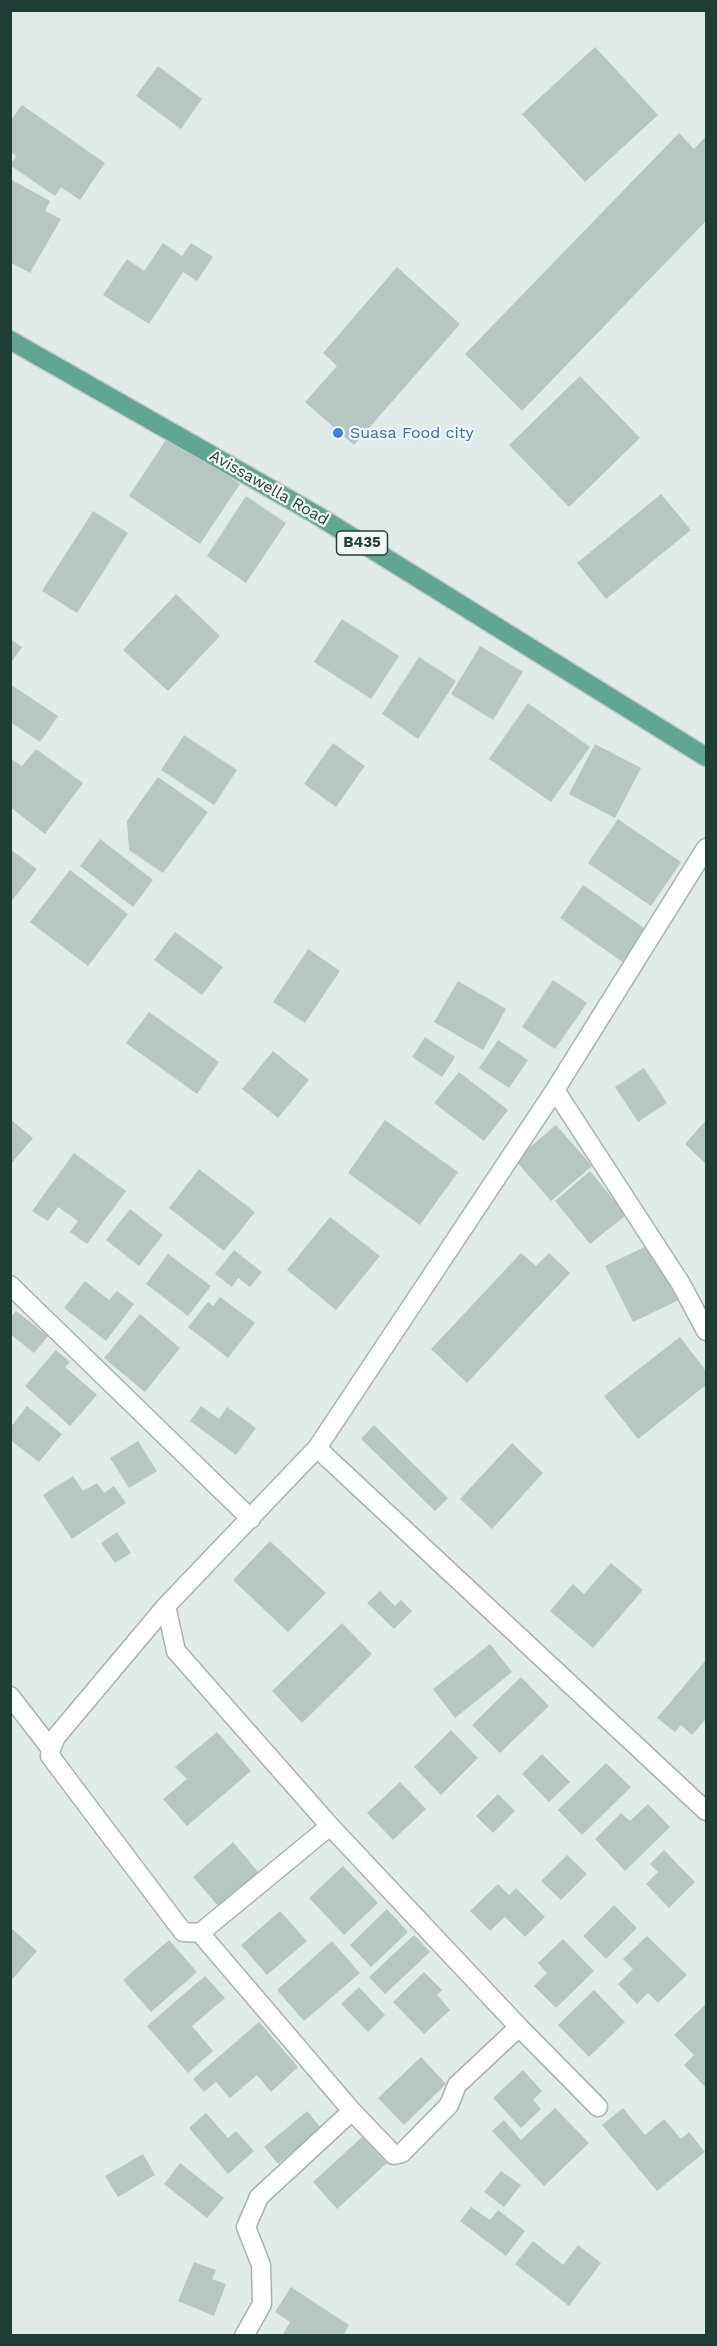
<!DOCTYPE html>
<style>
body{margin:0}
#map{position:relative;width:717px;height:2346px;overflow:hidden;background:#e0ece7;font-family:"Work Sans",sans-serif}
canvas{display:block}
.frame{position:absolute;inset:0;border:12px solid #1f3e35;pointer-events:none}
</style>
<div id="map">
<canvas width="717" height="2346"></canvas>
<div class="frame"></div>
</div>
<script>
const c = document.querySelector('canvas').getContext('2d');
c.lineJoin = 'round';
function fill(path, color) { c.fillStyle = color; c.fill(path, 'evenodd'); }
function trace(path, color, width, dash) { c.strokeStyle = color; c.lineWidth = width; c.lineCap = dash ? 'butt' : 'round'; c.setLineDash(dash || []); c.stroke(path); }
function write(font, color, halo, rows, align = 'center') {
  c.font = font + ' "Work Sans",sans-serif'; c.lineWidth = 4.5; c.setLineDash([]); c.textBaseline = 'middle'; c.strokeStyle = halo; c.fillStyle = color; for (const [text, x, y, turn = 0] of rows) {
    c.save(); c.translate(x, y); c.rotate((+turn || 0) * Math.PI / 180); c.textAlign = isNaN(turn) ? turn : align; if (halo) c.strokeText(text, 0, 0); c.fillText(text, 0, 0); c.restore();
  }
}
fill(new Path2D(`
 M595,47L658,115L585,182L522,114Z
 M158,66L202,99L181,129L136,96Z
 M22,105L105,163L80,200L61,187L55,196L10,165L16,156L10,151V121Z
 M679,133L694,149L706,136V221L522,411L465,354Z
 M10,179L50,201L45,211L61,219L30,273L10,262Z
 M163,243L182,256L191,243L213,257L197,281L183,272L149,324L103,295L127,259L144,271Z
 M397,267L460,324L354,445L305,402L337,366L323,353Z
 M580,376L640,438L569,507L509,445Z
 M168,437L240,484L200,544L129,496Z
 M661,494L691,530L606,599L577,563Z
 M246,496L286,523L246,583L207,556Z
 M93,511L128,533L77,613L42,591Z
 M176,594L220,636L168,691L123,650Z
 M342,619L399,656L371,699L314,662Z
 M10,639L22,647L10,664Z
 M480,646L523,672L493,720L451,694Z
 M419,657L456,681L418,739L382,714Z
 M10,684L58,716L40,742L10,722Z
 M528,703L590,747L551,802L489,759Z
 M184,735L237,770L214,805L161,770Z
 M333,743L365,766L336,807L304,784Z
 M595,744L641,768L615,818L569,794Z
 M36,749L83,783L45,834L10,807V758L22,766Z
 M158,777L208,812L163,873L129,850L127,821Z
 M618,819L681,862L651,906L588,863Z
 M100,839L153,880L133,907L80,866Z
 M10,849L37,869L10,903Z
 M70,870L128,914L88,966L30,922Z
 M583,885L647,930L624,963L560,918Z
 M175,932L223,967L202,995L154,960Z
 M308,949L340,971L305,1023L273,1002Z
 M553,980L587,1003L555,1049L522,1027Z
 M458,981L506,1009L483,1050L434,1022Z
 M149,1012L219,1062L197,1094L126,1043Z
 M425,1037L455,1057L442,1077L412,1057Z
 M498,1040L528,1060L509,1088L479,1068Z
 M273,1051L309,1080L278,1118L242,1089Z
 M644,1068L667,1103L638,1122L615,1087Z
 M459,1072L508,1110L484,1141L434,1103Z
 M10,1119L33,1138L10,1165Z
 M385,1120L458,1172L420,1225L348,1173Z
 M706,1120V1164L685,1144Z
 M556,1125L592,1166L551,1201L515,1160Z
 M74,1153L126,1191L87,1244L70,1232L78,1221L58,1207L48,1221L32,1211Z
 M199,1169L255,1212L224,1251L169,1208Z
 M590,1171L626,1215L590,1244L555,1201Z
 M130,1209L163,1235L139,1266L106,1240Z
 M330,1217L380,1256L336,1310L287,1270Z
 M653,1243L681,1299L633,1322L605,1266Z
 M234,1250L262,1272L250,1287L238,1278L232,1287L215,1274Z
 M521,1253L536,1266L549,1253L570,1273L467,1383L431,1349Z
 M168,1254L211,1286L188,1316L146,1284Z
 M85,1281L109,1300L117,1291L134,1304L106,1341L64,1308Z
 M220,1297L255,1323L228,1358L188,1327L208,1302L213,1306Z
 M16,1311L48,1336L34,1353L10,1334V1318Z
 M140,1314L180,1348L145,1392L104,1358Z
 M680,1337L706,1371V1385L638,1439L604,1396Z
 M56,1350L70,1362L65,1367L97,1395L70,1426L25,1386Z
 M27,1406L62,1434L39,1462L10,1440V1428Z
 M201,1406L219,1419L227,1407L256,1428L236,1455L190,1421Z
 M374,1425L448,1498L435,1511L361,1439Z
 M138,1441L157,1471L129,1488L110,1458Z
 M512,1443L543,1473L492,1529L460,1499Z
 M73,1476L83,1491L97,1483L104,1493L114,1486L126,1503L72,1539L43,1495Z
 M117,1532L131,1553L115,1563L101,1543Z
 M270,1541L326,1593L288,1632L233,1580Z
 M611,1563L643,1590L593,1648L550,1611L573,1584L584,1594Z
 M380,1591L395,1606L401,1600L412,1611L394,1629L367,1603Z
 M342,1623L372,1654L302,1723L272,1691Z
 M490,1644L512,1672L455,1718L433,1689Z
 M706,1660V1719L692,1735L681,1725L675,1732L657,1718Z
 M521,1677L549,1706L500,1753L472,1725Z
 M451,1730L478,1758L441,1795L414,1767Z
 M217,1732L251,1771L187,1826L163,1799L187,1779L175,1767Z
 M542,1754L570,1782L549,1802L522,1774Z
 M606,1763L631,1787L582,1835L558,1810Z
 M400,1782L426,1809L393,1840L367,1813Z
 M498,1794L515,1811L493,1833L476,1816Z
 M648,1804L670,1827L625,1871L595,1839L621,1813L630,1821Z
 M233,1842L259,1873L219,1907L193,1877Z
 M664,1850L695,1882L669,1908L646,1884L658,1872L650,1864Z
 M567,1855L587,1874L561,1900L541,1881Z
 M343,1866L378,1903L344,1935L309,1898Z
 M498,1884L509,1895L516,1888L545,1917L525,1937L505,1917L490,1931L470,1911Z
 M614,1905L637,1928L606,1959L583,1936Z
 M387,1909L408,1932L371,1967L350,1945Z
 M280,1911L307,1941L267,1975L241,1945Z
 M10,1927L37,1951L10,1982Z
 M414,1935L430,1952L385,1994L369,1977Z
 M647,1936L687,1975L658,2003L648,1993L637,2004L618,1984L633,1969L623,1959Z
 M563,1939L594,1971L556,2008L534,1986L547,1973L538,1963Z
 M169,1940L197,1972L151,2012L123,1980Z
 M332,1941L360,1973L304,2021L277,1990Z
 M424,1972L442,1990L437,1995L450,2010L424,2034L393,2002Z
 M205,1976L225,1998L192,2026L213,2051L188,2073L147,2026Z
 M359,1987L385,2015L368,2032L341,2004Z
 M594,1990L625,2022L589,2057L558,2025Z
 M706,2004V2088L684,2065L694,2055L674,2035Z
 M259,2022L298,2067L271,2092L257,2075L230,2098L216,2082L204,2092L193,2079Z
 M421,2057L446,2084L404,2125L378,2098Z
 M523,2070L542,2091L533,2100L541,2109L521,2128L493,2098Z
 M555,2108L589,2143L544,2186L492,2131L504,2120L521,2140Z
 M623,2108L645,2135L664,2119L681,2139L689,2132L705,2152L657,2191L602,2125Z
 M307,2111L321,2128L278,2164L264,2147Z
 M206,2113L228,2138L236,2131L254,2151L228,2174L189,2128Z
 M362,2137L387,2163L337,2209L313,2182Z
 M143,2154L155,2175L118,2197L105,2176Z
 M180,2163L224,2198L207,2218L164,2184Z
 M501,2171L521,2185L504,2207L484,2192Z
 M471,2207L490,2220L498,2210L525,2231L506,2256L460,2221Z
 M533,2241L563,2265L578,2245L601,2263L569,2306L515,2264Z
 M194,2262L216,2270L212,2279L226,2284L214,2316L178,2301Z
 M291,2287L349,2325L343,2336H282L290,2322L275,2312Z`), '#b5c7c0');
const minor = new Path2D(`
 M555,1090L681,1284L706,1331
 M10,1285L251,1519
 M317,1448L706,1811
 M166,1606L56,1737L51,1749L50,1756L183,1932L200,1933
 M10,1696L51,1749
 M330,1826L200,1933L352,2111L394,2155L402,2153L449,2105L457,2085L519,2027
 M598,2107L519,2027L330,1826L176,1651L166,1606L317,1448L555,1090L706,848
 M244,2336L262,2304L261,2265L246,2227L259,2197L352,2111`);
const major = new Path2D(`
 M10,340L315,514L706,757`);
trace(minor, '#a2b4ae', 21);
trace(major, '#c0c9c6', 21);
trace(minor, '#fff', 18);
trace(major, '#61a593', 18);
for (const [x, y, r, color] of [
 [338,433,6,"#3f7fe0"]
]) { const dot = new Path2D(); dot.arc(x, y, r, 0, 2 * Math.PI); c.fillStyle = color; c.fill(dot); trace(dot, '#f1f8f4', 2); }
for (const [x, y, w] of [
 [362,543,51]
]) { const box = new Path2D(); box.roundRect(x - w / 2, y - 12, w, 24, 4.5); c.fillStyle = '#f1f8f4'; c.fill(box); trace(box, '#1f3e35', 1.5); }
write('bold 15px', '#1f3e35', null, [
 ["B435",362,543]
]);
write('16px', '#366cbe', '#f1f8f4', [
 ["Suasa Food city",350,433]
], 'left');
write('16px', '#1f3e35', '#f1f8f4', [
 ["Avissawella Road",269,488,30]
]);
</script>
